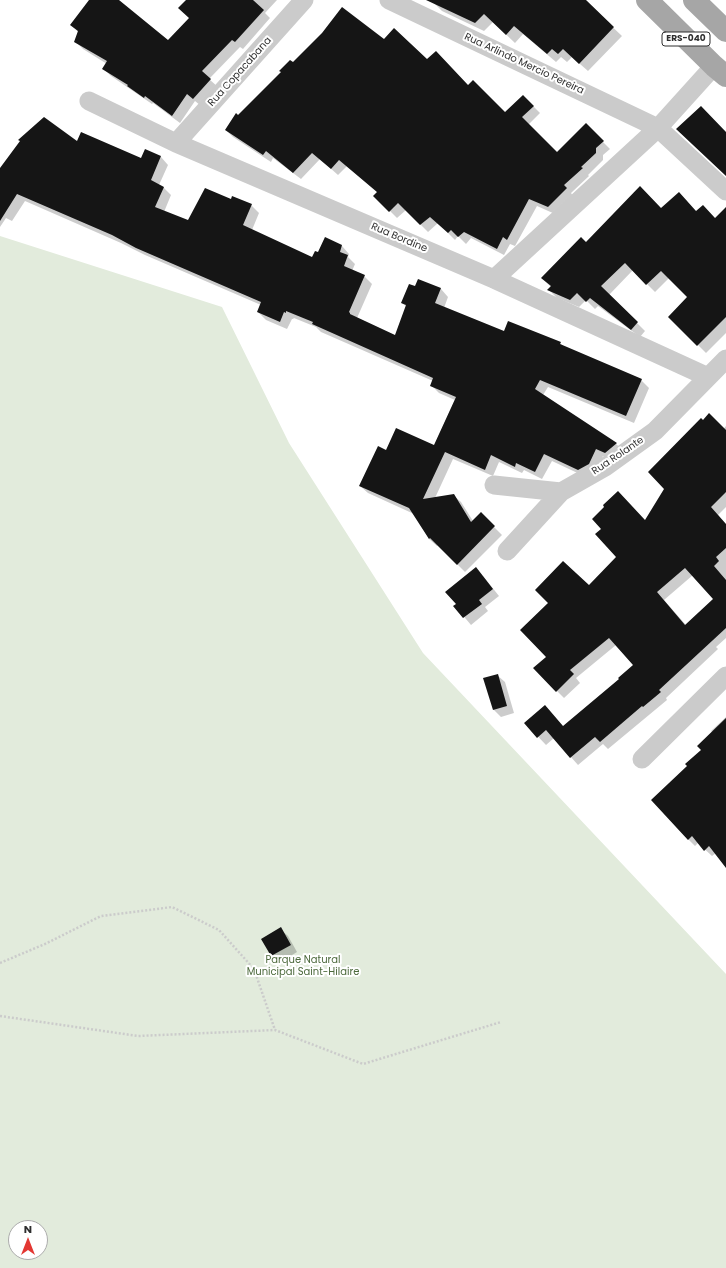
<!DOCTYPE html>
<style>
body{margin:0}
#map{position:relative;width:726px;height:1268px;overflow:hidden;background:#fff;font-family:Poppins,sans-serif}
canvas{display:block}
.north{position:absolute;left:8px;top:1220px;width:40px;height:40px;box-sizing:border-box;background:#fff;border:1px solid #ababab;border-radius:50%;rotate:0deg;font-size:11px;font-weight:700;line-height:16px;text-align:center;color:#2e2e2e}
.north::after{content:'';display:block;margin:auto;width:14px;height:18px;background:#e33732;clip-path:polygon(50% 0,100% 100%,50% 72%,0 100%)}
</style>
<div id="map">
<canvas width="726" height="1268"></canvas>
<div class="north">N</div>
</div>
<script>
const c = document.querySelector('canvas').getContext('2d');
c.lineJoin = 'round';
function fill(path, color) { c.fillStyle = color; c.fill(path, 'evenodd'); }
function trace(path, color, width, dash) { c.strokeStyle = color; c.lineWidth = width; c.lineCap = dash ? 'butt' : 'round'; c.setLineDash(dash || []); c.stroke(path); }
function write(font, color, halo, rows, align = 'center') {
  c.font = font + ' Poppins,sans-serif'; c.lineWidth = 4; c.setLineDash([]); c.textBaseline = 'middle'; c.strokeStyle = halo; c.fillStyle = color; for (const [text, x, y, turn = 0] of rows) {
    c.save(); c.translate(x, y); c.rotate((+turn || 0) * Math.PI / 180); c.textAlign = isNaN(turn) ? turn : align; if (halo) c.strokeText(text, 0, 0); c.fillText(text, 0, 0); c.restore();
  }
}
fill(new Path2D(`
 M0,236L222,307L289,443L423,653L726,974V1268H0ZM16,1228H40V1252H16Z`), '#e2ebdc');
fill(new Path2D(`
 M93,0H118L169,42L190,18L187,0H277L265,13L270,18L243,49L240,47L209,79L218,87L201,106L195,101L180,123L153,103L152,104L111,76L104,69L107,64L83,49L75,41L78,32L72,25Z
 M431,0H584L622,36L588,71L572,57L567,62L561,57L556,62L523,34L515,43L493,22L484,31L442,11Z
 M384,40L427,60L468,86L505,113L523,96L540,113L528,125L557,153L586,125L610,149L603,155V160L588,175L589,176L571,193L573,196L555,214L537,206L515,246L510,244L504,255L471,238L466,244L458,236L455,240L438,223L428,232L406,210L397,218L375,196L378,193L347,166L338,175L320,159L301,179L273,158L271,162L233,137L226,130L293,63Z
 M77,143L142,159L145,151L161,157L168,165L159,185L164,188L171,195L164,212L189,222L232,200L251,205L259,213L252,230L313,259L319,253L325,239L342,246L349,254L348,257L355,264L352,271L364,276L372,284L357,318L395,336L407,307L402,303L415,288L418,280L441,289L448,297L444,308L504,332L560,343L564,347L641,380L649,388L634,423L548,387L543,395L616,444L624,451L614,460L603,456L596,471L586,477L552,461L542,479L524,470L522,473L499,462L493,476L453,459L435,498L453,495L461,502L473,521L481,514L502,535L465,572L438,545L437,546L429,539L414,514L368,493L360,486L387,451L434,446L455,400L439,393L431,385L433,381L321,332L316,327L294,318L293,319H292L287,329L266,320L258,312L261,305L145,255L121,243L25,201L12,221L6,218L0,227V172Z
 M726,208V333L706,353L670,317L689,297L669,278L655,292L633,270L609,295L645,331L640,337L598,306L595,309L586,300L579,307L557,298L549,290L551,287L542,278L586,243L661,209L697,212L715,219Z
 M726,426V507L718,515L726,525V638L716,647L718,649L666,698L667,700L608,749L603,744L578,765L554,738L546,745L525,723L564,727L621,679L634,666L616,645L576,678L580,683L564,698L534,668L547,657L589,587L618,557L645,521ZM693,575L715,600L686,625L664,600Z
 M483,576L499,596L485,607L488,611L471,625L455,606Z
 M497,675L505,682L514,713L501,717L494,710Z
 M726,717V867L716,853L712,856L698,843L695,846L688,839L689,766L702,750L712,732L711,731Z
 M280,929L288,936L297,952L279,963L272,956L262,939Z`), '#0003');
fill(new Path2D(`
 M89,0H119L168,40L189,18L178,8L186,0H253L264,10L235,42L232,40L202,71L211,79L193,99L187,94L172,116L145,96L144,98L127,86L128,85L102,69L107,61L74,42L78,31L70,25Z
 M426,0H586L614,27L579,64L563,49L558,54L552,49L547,54L514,26L506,35L484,14L475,23Z
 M342,7L384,39L394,28L427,59L436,51L468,85L473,80L505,112L523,95L534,106L522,117L557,152L586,123L604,141L596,148V153L581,167L583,168L564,185L567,188L548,207L529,199L507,240L503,237L497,249L464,232L458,237L451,230L448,233L430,217L420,225L398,203L389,212L373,196L377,192L339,160L331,169L312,153L293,173L266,151L263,155L225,130L236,113L238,115L281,72L279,71L290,60L293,62L322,33Z
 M701,106L726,132V176L676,129Z
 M44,117L77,141L81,132L141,158L145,149L161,156L151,180L164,187L155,207L188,220L205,188L231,199L232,196L252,204L243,225L312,257L315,251L318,252L325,237L342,245L340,252L348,255L344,266L365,275L349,312L350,313V314L395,335L406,305L401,303L409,284L415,286L418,279L441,288L435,303L504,331L508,321L561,342L560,344L642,379L626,416L540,380L535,389L617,443L605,453L596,449L589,464L578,470L544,454L535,472L516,463L515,467L491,455L485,470L445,452L423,499L454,494L471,522L481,512L495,526L457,565L430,538L429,539L409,508L359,486L378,446L386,450L396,428L434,445L456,397L430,386L433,378L312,324L313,322L286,311V313L284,312L280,322L257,312L261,302L136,248L112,235L17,194L0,221V168L20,141L18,140Z
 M640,186L661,208L679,192L696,211L703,205L715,218L726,207V317L697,346L668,317L687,297L661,271L646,285L625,263L601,286L638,322L631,330L590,298L586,302L577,293L570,300L547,290L551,286L541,278L581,237L586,242Z
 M709,413L726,430V492L711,507L726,524V548L716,557L719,561L714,566L726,580V628L659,690L661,692L643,707L642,706L600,742L595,737L570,758L546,730L537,738L524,723L545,705L563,726L619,679L618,678L633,665L609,638L570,670L574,674L556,692L533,668L546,657L520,630L548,603L535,590L563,561L589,585L616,557L595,534L601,529L592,519L604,507L603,505L618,491L645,520L664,489L648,472L701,418L703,420ZM685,568L713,599L685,625L657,592Z
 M476,567L493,589L479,600L482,604L463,618L453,606L456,604L445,592Z
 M498,674L507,706L493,710L483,678Z
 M726,718V868L709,846L704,851L692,836L688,840L651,800L687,766L685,764L701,750L697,746Z
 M281,927L291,945L271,956L261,939Z`), '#151515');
trace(new Path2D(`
 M0,963L45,944L101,916L172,907L219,930L254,969L275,1030
 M0,1016L138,1036L275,1030L363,1064L501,1022`), '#cbcbcb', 2.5, [2, 2]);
trace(new Path2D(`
 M389,0L658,128L726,191
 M89,101L176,143L494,279L708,377
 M176,143L304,0
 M494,279L658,128L714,66
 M494,485L561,492
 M507,551L561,492L605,467L655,431L726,359
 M642,759L726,676`), '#cbcbcb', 19);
trace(new Path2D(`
 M647,0L714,66L726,76
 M694,0L726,31`), '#a6a6a6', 22);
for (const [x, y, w] of [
 [686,39,48]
]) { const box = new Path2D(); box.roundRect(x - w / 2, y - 7, w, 14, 3); c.fillStyle = '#fff'; c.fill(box); trace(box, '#2e2e2e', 1); }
write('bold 9px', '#2e2e2e', null, [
 ["ERS-040",686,39]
]);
write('10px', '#2e2e2e', '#fff', [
 ["Rua Arlindo Mercio Pereira",524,64,25],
 ["Rua Copacabana",240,72,-48],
 ["Rua Bordine",399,238,23],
 ["Rua Rolante",618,456,-34]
]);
write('10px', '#4c693c', '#fff', [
 ["Parque Natural",303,960],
 ["Municipal Saint-Hilaire",303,972]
]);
</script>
